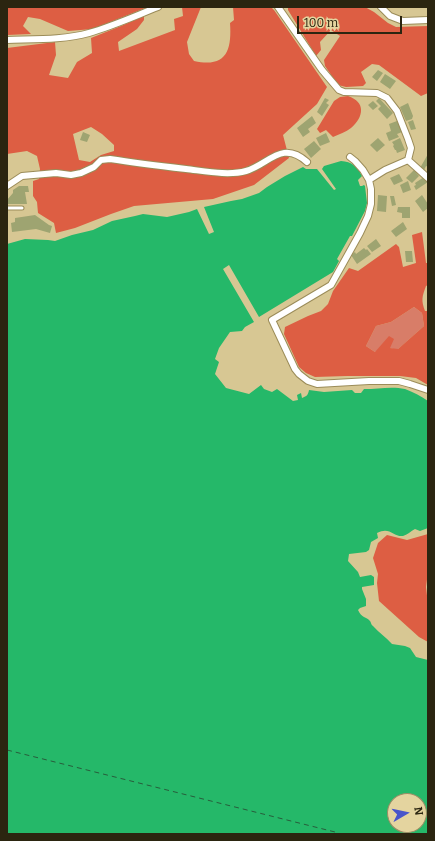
<!DOCTYPE html>
<style>
body{margin:0}
#map{position:relative;width:435px;height:841px;overflow:hidden;background:#d7c793;font-family:Bitter,serif}
canvas{display:block}
.frame{position:absolute;inset:0;border:8px solid #2b2510;pointer-events:none}
.north{position:absolute;left:387px;top:793px;width:40px;height:40px;box-sizing:border-box;background:#e4d49f;border:1px solid #9a8e66;border-radius:50%;rotate:81deg;font-size:11px;font-weight:700;line-height:16px;text-align:center;color:#2b2510}
.north::after{content:'';display:block;margin:auto;width:14px;height:18px;background:#4955ca;clip-path:polygon(50% 0,100% 100%,50% 72%,0 100%)}
.scale{position:absolute;left:297px;top:16px;width:105px;height:18px;box-sizing:border-box;border:2px solid #2b2510;border-top:0;padding-left:5px;font-size:12px;line-height:14px;white-space:nowrap;color:#2b2510;-webkit-text-stroke:3px #e4d49f;paint-order:stroke}
</style>
<div id="map">
<canvas width="435" height="841"></canvas>
<div class="frame"></div>
<div class="north">N</div>
<div class="scale">100 m</div>
</div>
<script>
const c = document.querySelector('canvas').getContext('2d');
c.lineJoin = 'round';
function fill(path, color) { c.fillStyle = color; c.fill(path, 'evenodd'); }
function trace(path, color, width, dash) { c.strokeStyle = color; c.lineWidth = width; c.lineCap = dash ? 'butt' : 'round'; c.setLineDash(dash || []); c.stroke(path); }
fill(new Path2D(`
 M414,307L422,313L424,326L397,350L390,348L375,352L366,346L376,326L391,322Z`), '#d87d68');
fill(new Path2D(`
 M7,7H148L93,29L68,31L40,19L28,17L23,26L31,34L7,35Z
 M182,7H201L187,42L189,54L194,61C226,68 232,51 230,23L234,20L233,7H271L274,10L327,87L317,104L283,135L289,158L254,185L213,199L134,206L111,214L75,228L56,233L54,223L38,213L37,202L33,196V181L39,179L40,169L37,156L27,151L7,154V48L55,42L56,55L49,75L68,78L77,62L92,53L91,38L121,26L144,16V20L137,29L118,42L119,51L175,30L174,19L183,16ZM91,127L102,134L114,145V151L101,155L90,162L79,160L73,134Z
 M288,7H365L374,12L388,23L396,27L428,26V93L421,96L379,65L372,64L361,72L366,83L363,86L346,87L338,85L325,66L324,60L340,36L331,30L320,42L321,50L316,56L288,10Z
 M348,96C366,102 364,117 351,128C346,132 339,134 333,137L326,130L320,133L317,129L334,101L340,97Z
 M422,232L426,263H428V285L426,286C422,297 421,300 425,311H428V385L416,378L400,376H347L315,377L306,373L299,367L284,334L285,327L308,316L321,311L328,304L333,291L349,268L358,271L396,244L399,247L403,267L416,263L412,235ZM414,307L422,313L424,326L398,349L390,348L394,339L389,336L375,352L366,346L376,326L391,322Z
 M428,534V572L426,587L428,604V642L419,637L379,601L377,583L378,574L373,558L378,543L387,535L407,540Z`), '#dd5e43');
fill(new Path2D(`
 M341,161C352,162 357,166 362,176L358,180L360,186H362L364,185L365,186L367,203L365,211L352,236H350L337,259L339,261L333,272L259,317L229,265L223,269L254,322L245,327L242,331L230,332L219,348L215,359L219,362L215,374L226,388L249,394L261,385L264,389L272,392L277,389L293,401L298,400L297,395L301,393L302,398C307,396 308,395 309,390L324,392L352,390L355,393H361L364,389C378,389 392,386 405,389C413,392 421,396 428,401V528L420,531L415,529C411,531 407,535 403,536C393,537 390,526 377,533L378,538L371,542L369,550L366,552L349,554L348,561L358,572L360,577L371,575L374,577V585L362,587V589L366,599V606L360,608L358,610C362,619 366,616 370,621C371,622 371,625 373,626C379,633 386,637 392,644L405,646L410,648L416,657L428,660V834H7V244L25,239L48,240L55,241L72,235L93,230L112,221L135,216L143,214L167,217L189,212L197,209L209,234L214,232L204,207L231,201L242,199L259,193L267,187L285,176L303,167L306,169H317L334,190L336,189L322,169L324,166ZM395,801H419V825H395Z`), '#25b869');
trace(new Path2D(`
 M7,750L335,832L337,834`), '#285c3b', 1, [5, 4]);
fill(new Path2D(`
 M378,70L383,73L377,81L372,77Z
 M385,74L396,81L390,89L380,82Z
 M325,98L329,100L326,103L329,105L322,116L317,112Z
 M379,98L393,113L387,119L378,109L381,106L376,101Z
 M373,101L378,106L373,110L368,105Z
 M408,103L413,116L412,119L406,121L400,107Z
 M312,116L316,123L308,129L310,132L303,137L297,128Z
 M413,120L416,129L411,130L408,122Z
 M397,121L402,132L397,134L399,137L389,141L386,133L391,131L389,124Z
 M83,132L90,135L87,142L80,140Z
 M326,133L330,142L320,146L316,138Z
 M378,138L385,145L377,152L370,145Z
 M400,138L405,150L397,153L396,150H395L393,146L394,145L392,142Z
 M314,141L321,149L311,158L304,149Z
 M428,154V167L426,166L424,170L420,168Z
 M414,170L419,176L412,183L406,178Z
 M399,174L403,181L394,185L390,178Z
 M424,177L428,182L416,190L414,186L416,185L415,183Z
 M408,181L411,190L403,193L400,185Z
 M19,186H28L29,192H25L27,204H7V200L13,193V190Z
 M378,195L387,196L386,212L377,211Z
 M422,195L428,204V208L423,212L415,201Z
 M390,196H394L396,205L392,206Z
 M398,207H410V218H402V213L397,212Z
 M35,215L49,225L52,226L50,233L36,229L12,232L11,223L15,222V218Z
 M403,222L407,229L396,237L391,231Z
 M376,239L381,246L372,252L367,246Z
 M364,248L366,250L367,249L371,254L357,264L351,255L355,252L356,254Z
 M405,251H412L413,262H406Z`), '#9ea471');
const service = new Path2D(`
 M7,208H22`);
const minor = new Path2D(`
 M278,7L322,70L339,90L344,92L377,93L387,98L397,111L408,139L411,148L408,160L428,178
 M381,7L390,16L403,21L428,20
 M7,40C33,39 64,40 89,33C113,26 135,16 158,7
 M350,157L355,161L363,170L369,180L371,189V204L368,216L360,233L331,285L272,320L295,369L299,374L308,381L317,384L369,381H399L410,384L428,390
 M369,180L385,170L408,160
 M7,186L22,176L56,173L71,175L81,173L94,167L101,160L110,159C135,163 160,166 186,169C204,171 228,176 246,171C268,165 282,139 307,162`);
trace(service, '#9b8c59', 5);
trace(minor, '#9b8c59', 8);
trace(service, '#fff', 3);
trace(minor, '#fff', 6);
</script>
